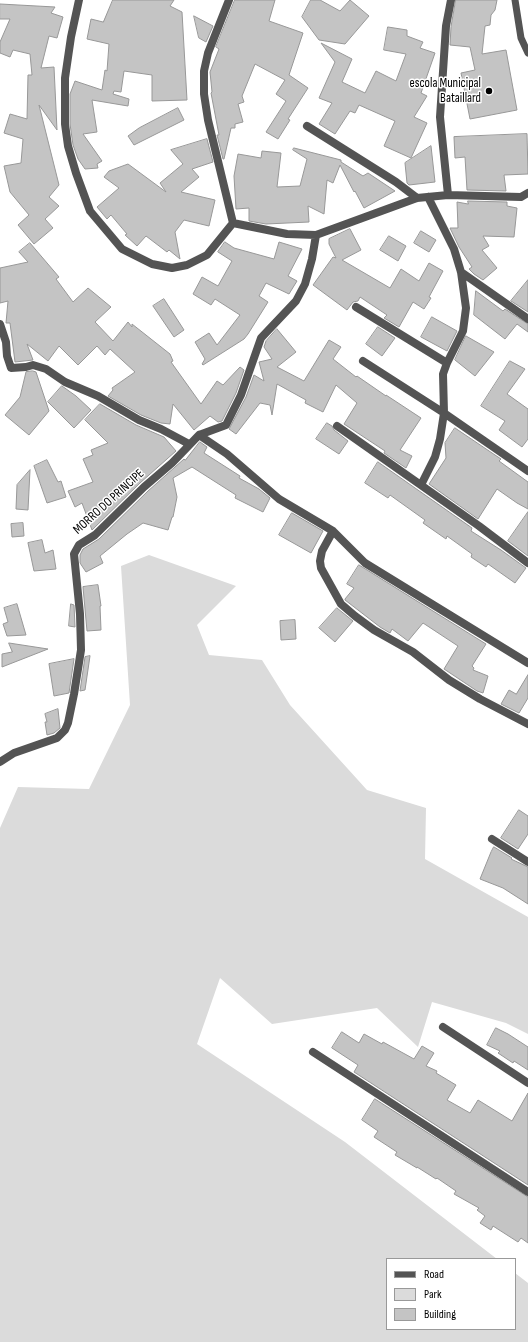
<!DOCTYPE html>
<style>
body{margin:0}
#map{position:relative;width:528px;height:1342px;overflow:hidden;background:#fff;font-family:"Sofia Sans Condensed",sans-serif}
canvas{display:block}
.legend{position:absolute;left:386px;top:1258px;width:130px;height:72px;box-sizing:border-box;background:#fff;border:1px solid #999;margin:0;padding:5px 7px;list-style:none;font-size:12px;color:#000}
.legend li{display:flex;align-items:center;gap:8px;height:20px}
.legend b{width:20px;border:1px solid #999}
</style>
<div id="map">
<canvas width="528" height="1342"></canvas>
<ul class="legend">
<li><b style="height:5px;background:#545454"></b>Road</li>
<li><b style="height:11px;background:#dbdbdb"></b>Park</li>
<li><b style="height:11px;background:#c4c4c4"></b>Building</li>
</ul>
</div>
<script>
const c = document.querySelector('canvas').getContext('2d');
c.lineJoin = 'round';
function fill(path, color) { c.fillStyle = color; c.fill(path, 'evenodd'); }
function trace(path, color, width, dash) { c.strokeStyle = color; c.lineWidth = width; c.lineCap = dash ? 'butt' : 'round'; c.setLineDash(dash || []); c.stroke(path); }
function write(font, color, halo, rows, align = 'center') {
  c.font = font + ' "Sofia Sans Condensed",sans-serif'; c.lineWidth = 3; c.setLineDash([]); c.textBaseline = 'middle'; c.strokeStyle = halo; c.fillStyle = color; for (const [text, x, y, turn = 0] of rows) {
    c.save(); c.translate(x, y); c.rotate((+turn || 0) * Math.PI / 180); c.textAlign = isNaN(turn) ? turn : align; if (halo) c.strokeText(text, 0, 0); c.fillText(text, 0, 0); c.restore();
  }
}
fill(new Path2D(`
 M149,555L236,586L197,625L209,655L262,660L290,705L367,790L426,808L425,859L528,917V1034L506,1023L432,1002L418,1047L377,1008L272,1024L220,978L197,1044L345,1142L497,1259H387V1329H515V1273L528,1283V1342H0V828L18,787L89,789L130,705L121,566Z`), '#dbdbdb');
const building = new Path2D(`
 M113,0H174L170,6L182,12L187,100L152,101V75L124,71L121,92L114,91L113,94L129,99L128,106L92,100L97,132L83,134L102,161L97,164L98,168L85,169L78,159L73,145L70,124V94L75,81L102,90L105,70L107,71L109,44L87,39L91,19L103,22Z
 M235,0H275L269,21L303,33L289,75L308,88L288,119L290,120L278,139L266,132L286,101L276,94L285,80L255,64L242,96L244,102L238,104L243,122L235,124V128H231L224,159H223L217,135H219L211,93L212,92L210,72L219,49L216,47Z
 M311,0H320L340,11L350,0L369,16L345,44L319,40L302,17Z
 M456,0H497L495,10L491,15L490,25L485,26L482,54L506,50L517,110L470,119L461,73L475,70L470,47L450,45L451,27Z
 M0,4L55,7L51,13L63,17L57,38L49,36L41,68L54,67L57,130L39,105L59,185L49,197L59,206L45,219L53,228L34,244L18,225L29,215L10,192L4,166L21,163L23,139L4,133L10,114L27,119L28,75H32L30,54L13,50L10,57L0,53V42L10,19H0Z
 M194,16L213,26L206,42L199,38Z
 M388,27L407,30V36L423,42L420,48L435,53L421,93L427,96L414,117L427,123L411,158L384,146L395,121L359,105L355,113L350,111L335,134L319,124L332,103L319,98L335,62L321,43L352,59L342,82L365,93L376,71L396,81L406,54L384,50Z
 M178,108L184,120L134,145L128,136L139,128Z
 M527,134L528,174L504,175L506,191L467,190L465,157L455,158L454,137Z
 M207,139L213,162L192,169L199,177L181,192L215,200L209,226L184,220L175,232L180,259L169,250L167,252L146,236L137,246L125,235L127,234L111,215L107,219L97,207L119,188L104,177L109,171L128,164L166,192L160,183L183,164L171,150Z
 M431,146L435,182L409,185L407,183L405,163Z
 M294,148L341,160V162L363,176L368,173L395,191L364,208L355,191L354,192L340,165L333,183L327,180L324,214L308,206L309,222L266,224L249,221V208L236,209L234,176L238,154L261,158L262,151L281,153L277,187L300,186L307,159L293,150Z
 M468,201L507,202V206L517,208L514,237L483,236L489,246L482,250L497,268L483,280L474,274L469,269L472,267L459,247L450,228H458L457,202L468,204Z
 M350,229L361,250L342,260L390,288L401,269L419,281L429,263L443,271L429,297L431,298L424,309L413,302L399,327L384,318L387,315L360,297L358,301L353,302L347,310L313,285L333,257L336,258L329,244V239Z
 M421,231L436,240L429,252L414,243Z
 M389,236L406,246L398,261L380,250Z
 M225,242L234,248L274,259L279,242L302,249L288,276L297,281L289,294L266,283L259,296L268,302L248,334L244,339L203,365L202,364L205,359L195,342L209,333L217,345L240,315L215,299L211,305L193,294L202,277L218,286L232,261L218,252Z
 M30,243L59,277L56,279L73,302L88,288L111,307L95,322L113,341L128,322L132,327V324L170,354L173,361L171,362L201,404L217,381L223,385L240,367L244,370L236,393L222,421L218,422L210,416L194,430L173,404L170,424L161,423L141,415L108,396L113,390L112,388L135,372L110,349L105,355L97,346L78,365L59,346L48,361L27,344L33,360L15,362L10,323H6L8,301L0,303V268L28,262L19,252Z
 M528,280V312L511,301Z
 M476,291L503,311L505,309L528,324V332L517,324L505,339L474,315Z
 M164,299L184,330L174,337L153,306Z
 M432,317L457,331L447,351L421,337Z
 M378,327L395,338L382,356L366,344Z
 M277,329L296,352L277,367L304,381L329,340L341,347L333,359L356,377L357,376L386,396V395L421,418L400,450L412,456L406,468L384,453L385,451L344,424L357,403L336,385L323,412L305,403L306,400L277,384L272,415L270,405L260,403L236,434L229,429L246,397L254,375L264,381L259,362L272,359L264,347L266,341Z
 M466,336L494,352L475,376L455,360Z
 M510,361L525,369L507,394L528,409V439L522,447L499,430L505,421L481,406Z
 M33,371L36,372L49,411L29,435L5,415L20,397L26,372Z
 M62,386L76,396L91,410L74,428L48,402Z
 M100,404L136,425L164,437L176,451L140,483L92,530L82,503L75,507L68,491L93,482L83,459L93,455L91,450L108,443L85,420Z
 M327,423L332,426L334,430L348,441L339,454L316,439Z
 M455,428L495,455L501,459L499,461L528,482V509L517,503L497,489L478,519L429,484L446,458L445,443Z
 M200,442L207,447L204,453L240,476L239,478L259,489L270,498L263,512L235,498L236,495L192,467L173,478L177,497L173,517H172L168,530L143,523L127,534L100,556L103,563L86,572L80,563V555L83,549L99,539L148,491L184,459L185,460Z
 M47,460L58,482L61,481L66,497L47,503L34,466Z
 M378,462L472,528L471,531L501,550L526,568L515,583L488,564L486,567L471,557L472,554L447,536L446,539L423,523L425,520L390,495L388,498L365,483Z
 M30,470L28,510L16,509L17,485Z
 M528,512V556L508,541Z
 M292,513L323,531L311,553L279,535Z
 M23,523L24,536L12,537L11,524Z
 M42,540L45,553L53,550L56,569L34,571L28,543Z
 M359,565L486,644L472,666L474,668L473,670L488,676L483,693L477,691L444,669L458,646L423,623L408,641L392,629L390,633L380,627L345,600V599L354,588L347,584Z
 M98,585L101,606H100L101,630L87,631L83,587Z
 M17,604L26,635L7,636L3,624L8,622L4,608Z
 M71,604L74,605L75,627L69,626Z
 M337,608L353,621L335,642L319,628Z
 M295,620L296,639L281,640L280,621Z
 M9,643L48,649L2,667V654L12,652Z
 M90,656L85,690L80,691L85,657Z
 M74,659L69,693L54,696L49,664Z
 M528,675V698L519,713L501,704L509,690L516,694Z
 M58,709L60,728L54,733L47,735L45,722H47L45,714Z
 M519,810L528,816V834L518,849L501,838Z
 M494,847L512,858L511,859L528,867V904L503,888L480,879L491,852Z
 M496,1028L508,1034L528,1047V1070L514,1061L513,1063L498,1053L500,1051L487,1045Z
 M342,1032L359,1043L364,1034L382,1044L383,1042L414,1059L422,1046L434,1053L426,1066L437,1071L436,1073L456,1085L447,1100L470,1113L478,1100L512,1121L528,1093V1185L354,1072L358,1065L332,1048Z
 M375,1099L528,1197V1243L521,1238L518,1242L493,1226L491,1230L480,1223L485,1216L477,1210L479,1208L454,1194L456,1191L437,1178L436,1179L417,1167V1168L395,1155L397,1152L374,1137L378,1131L362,1120Z`);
fill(building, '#c4c4c4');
trace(building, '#989898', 1);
trace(new Path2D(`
 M515,0L521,38L528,53`), '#545454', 7);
trace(new Path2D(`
 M79,0L71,37L65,78V124L68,146L76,173L90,211L122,249L152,264L172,268L187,265L207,255L233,223
 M229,0L208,53L204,71V94L208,120L233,223
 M307,126L396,182L417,198
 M448,195L440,117L446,26L451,0
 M233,223L287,234L316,235L417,198L448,195L521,197L528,193
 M461,272L528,319
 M356,307L447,363
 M0,324L6,342L7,356L11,368L26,367L33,365L46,369L65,382L98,396L139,420L161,429L189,444
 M363,361L444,413L528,471
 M337,426L479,526L528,563
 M199,435L227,454L279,499L333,531L365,563L528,663
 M421,485L435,457L440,439L444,413L443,374L447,363L463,331L466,308L461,272L454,249L428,197
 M333,531L322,551L320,561L321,568L341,604L355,616L374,630L413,652L449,680L480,699L528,724
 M0,762L14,753L57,738L65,730L68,723L74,694L81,650L80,614L74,554L79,545L95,535L144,487L172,463L199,435L226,425L241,395L261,338L296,301L305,284L312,259L316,235
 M492,839L528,862
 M443,1027L528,1083
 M313,1052L528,1192`), '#545454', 8);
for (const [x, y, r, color] of [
 [489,91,4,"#000"]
]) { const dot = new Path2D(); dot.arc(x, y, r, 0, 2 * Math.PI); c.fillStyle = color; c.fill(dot); trace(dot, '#fff', 1.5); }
write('13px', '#000', '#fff', [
 ["escola Municipal",481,84],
 ["Bataillard",481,99]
], 'right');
write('13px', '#000', '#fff', [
 ["MORRO DO PRINCIPE",109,502,-42]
]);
</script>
